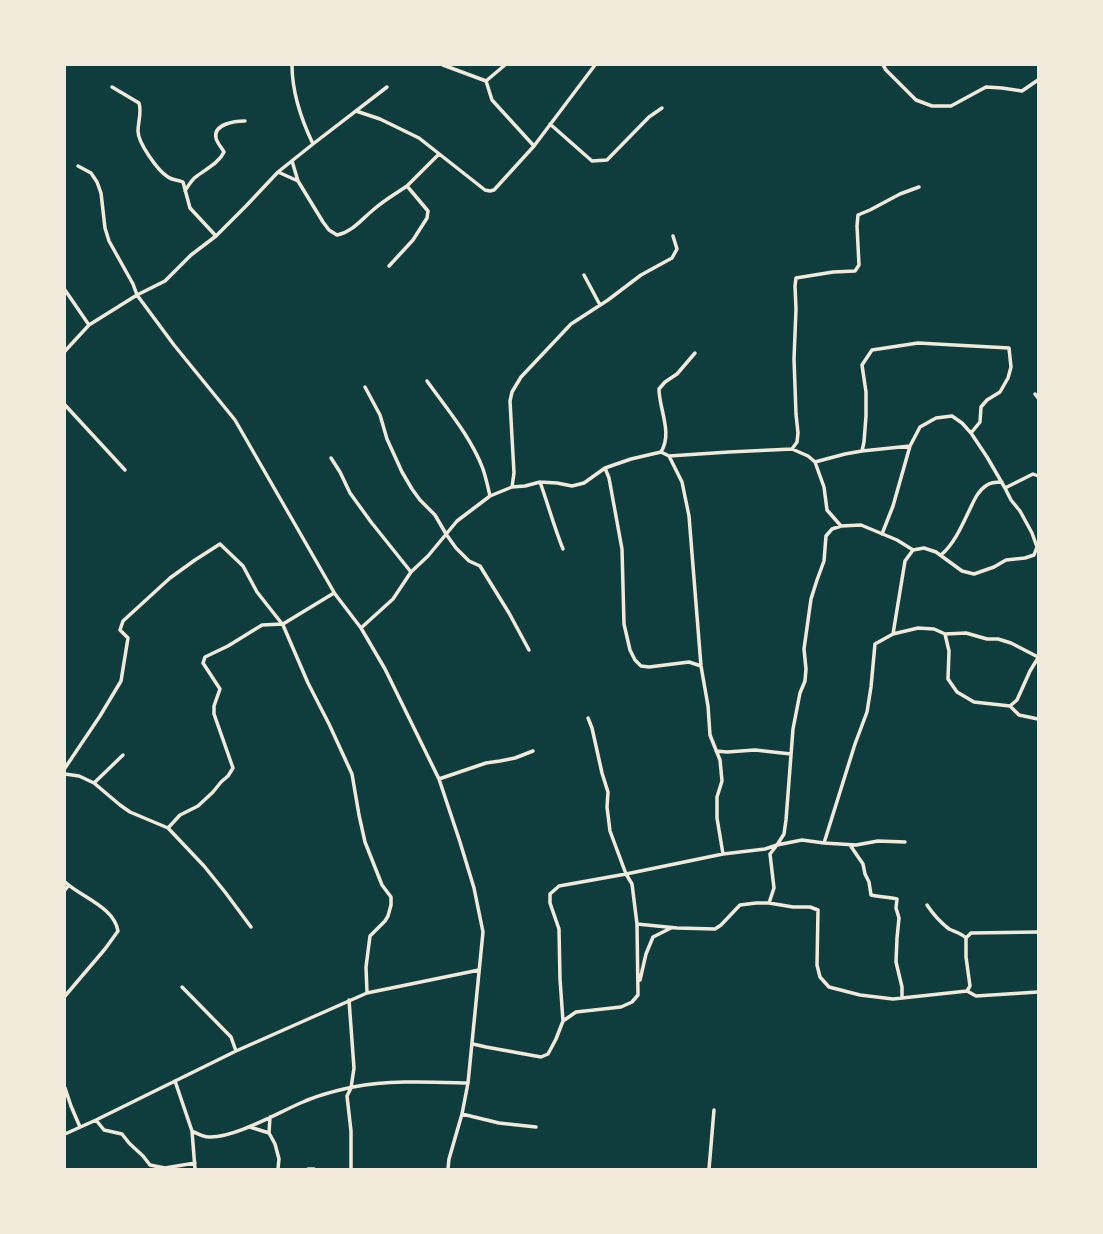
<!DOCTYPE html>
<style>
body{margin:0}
#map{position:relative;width:1103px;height:1234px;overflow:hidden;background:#0f3d3e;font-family:"Sofia Sans Condensed",sans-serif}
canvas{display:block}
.frame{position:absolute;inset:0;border:66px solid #f1e9da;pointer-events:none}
</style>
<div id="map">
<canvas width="1103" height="1234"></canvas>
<div class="frame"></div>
</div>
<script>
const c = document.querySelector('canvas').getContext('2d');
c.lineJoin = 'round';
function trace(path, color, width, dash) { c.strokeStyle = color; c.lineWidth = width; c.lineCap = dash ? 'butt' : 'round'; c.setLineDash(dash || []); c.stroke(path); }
trace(new Path2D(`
 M292,65C292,93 301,119 313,144
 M443,65L486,81L505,65
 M883,65L886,70L916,100L932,106H951L986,87L1002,88L1022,91L1038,80
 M486,81L492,100L534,146
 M112,87L139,103C142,113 138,121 138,131C138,143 158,171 168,177C172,180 178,180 183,182L190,208L216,236
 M356,111L380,119L419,138L485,190L490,191L494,190L534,146L595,65
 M550,124L592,161L607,160L649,117L662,108
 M292,161L298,181L323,222L329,230L337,235C352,232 361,220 373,210C383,201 395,194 407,186L428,211L427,218L413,240L389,266
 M78,166L91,173L97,182L101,193L105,228L109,241L133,284L137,295L165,281L191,255L216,236L246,206L278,172L313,144L387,87
 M278,172L298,181
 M407,186L439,154
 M185,191C188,186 192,179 197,176C206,169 219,163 224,152C222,148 217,143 216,138C213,124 235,121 245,121
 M584,275L600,305
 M65,290L89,325
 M65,351L89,325L137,295L174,345L235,420L335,594L361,628L385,669L439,779L460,842L474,888L483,932L468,1083L462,1114L449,1159L448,1169
 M427,381C447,409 471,437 483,469C486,478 488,487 490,496
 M365,387L380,415L387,439L402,472L412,489L420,500L435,515L446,534L456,548L469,561L480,566L509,613L529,650
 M1035,394L1038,398
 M65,405L125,470
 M792,449L797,442L798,433L796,414L794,359L796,309L795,286L796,278L833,272L855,271L859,265L857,226L858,215L870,210L900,194L919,187
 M661,452C673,433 659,409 659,389L665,382L677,374L695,353
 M669,456L682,482L689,516L701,666L708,706L710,735L720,760L722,781L717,797V818L723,854
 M331,458L340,472L350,493L371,522L411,572
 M815,462L824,487L827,510L841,526
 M605,468L609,478L622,549L624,624L630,650L635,660L641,666L649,667L689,662L701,666
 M540,482C548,504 554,527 563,549
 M512,487L514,473L510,401L512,392L521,377L571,324L608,300L641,275L672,258L677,249L673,236
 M1005,488L1033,474L1038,476
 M882,534L893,506L910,446
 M941,555C953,545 961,528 968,513C973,503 977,491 987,485C991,482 996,482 1002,482
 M361,628L393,599L411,572L428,556L457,521L490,496L512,487L525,486L540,482L557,483L572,486L584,483L605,468L631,459L661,452L669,456L729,452L792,449L808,456L815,462L845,454L862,451L864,442L866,416V392L862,365L872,350L918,343L1009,348L1011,367L1008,378L1000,392L987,400L981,407L980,422L971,433L962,423L952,416L936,418L920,427L910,446L862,451
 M893,634L918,628L934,629L945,634L949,651L948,679L957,692L974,702L1010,706L1017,700L1030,671L1038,658
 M945,634L966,633L987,639H998L1011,643L1038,657
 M1010,706L1019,715L1038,719
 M588,718L592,728L602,773L608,792L607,807L610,831L626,874L723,854L765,849L777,845L784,834L786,820L793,729L800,693L805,681L806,669L804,649L811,599L817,580L824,561L826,536L832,529L841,526L861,525L897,540L913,550
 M716,751L727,752L755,750L791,754
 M65,768L100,716L121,681L128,638L120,630L123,621L170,578L195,560L220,544L243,566L257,592L283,625L308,683L329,724L352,774L359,815L365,842L382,885L391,897V905L388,916L385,921L370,936L366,967L367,993
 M65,774L79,776L94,783L120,805L130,812L168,828L204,866L225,892L251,927
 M439,779L486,763L500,761L515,758L533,751
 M94,783L123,755
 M168,828L180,815L198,806L213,792L221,782L228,776L233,768L214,714V706L220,689L203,663L205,657L228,646L262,625L283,624L334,593
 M824,843L855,744L867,712L871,687L875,644L893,634L905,561L913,550L924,548L936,552L962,571L974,574L994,567L1006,560L1025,558L1034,555L1037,547L1032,533L1020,511L1011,500L1005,488L987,457L971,433
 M850,845L863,864L865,874L869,882L871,895C880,897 889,897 897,899L896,908L899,918L897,938L896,962L902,987V998
 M65,882C81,897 114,907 118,931L105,949L65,996
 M65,890L69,885
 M769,903L774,888L770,854L777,845L802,840L824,843L856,845L878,841L905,842
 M927,905C933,914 940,922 949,929C955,932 961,933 966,938
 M640,980L646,954L653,937L671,928
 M182,987L231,1037L236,1051
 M967,991L976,996L1038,992
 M349,1000L354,1068L351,1088L347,1096L351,1131V1169
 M563,1021L560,979L559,929L550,903V894L559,886L626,874L632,884L637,924
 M473,1044L486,1047L541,1057L548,1054L556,1039L563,1021L576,1012L621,1007L632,1002L638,995L637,924L677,928L715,929L721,925L740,905L756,903H769L793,907H810L818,910L817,965L820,977L829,987L860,995L893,999L967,991L970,986L966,957V938L971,933L1038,932
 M175,1081L192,1131C198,1134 203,1137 209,1137C235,1138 279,1112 303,1102C316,1096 339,1090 353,1087C390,1080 430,1082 468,1083
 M65,1088L71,1106L80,1127
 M462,1114L499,1123L536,1127
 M270,1117L269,1133L275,1144L279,1159L278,1169
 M96,1120L104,1130L122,1134L129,1143L143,1156L150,1165L165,1168L195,1163
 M250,1127L269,1133
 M192,1131L195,1169
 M65,1134L96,1120L236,1051L367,993L479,970
 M308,1169H314
 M709,1169L714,1110`), '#f1e9da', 3.5);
</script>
